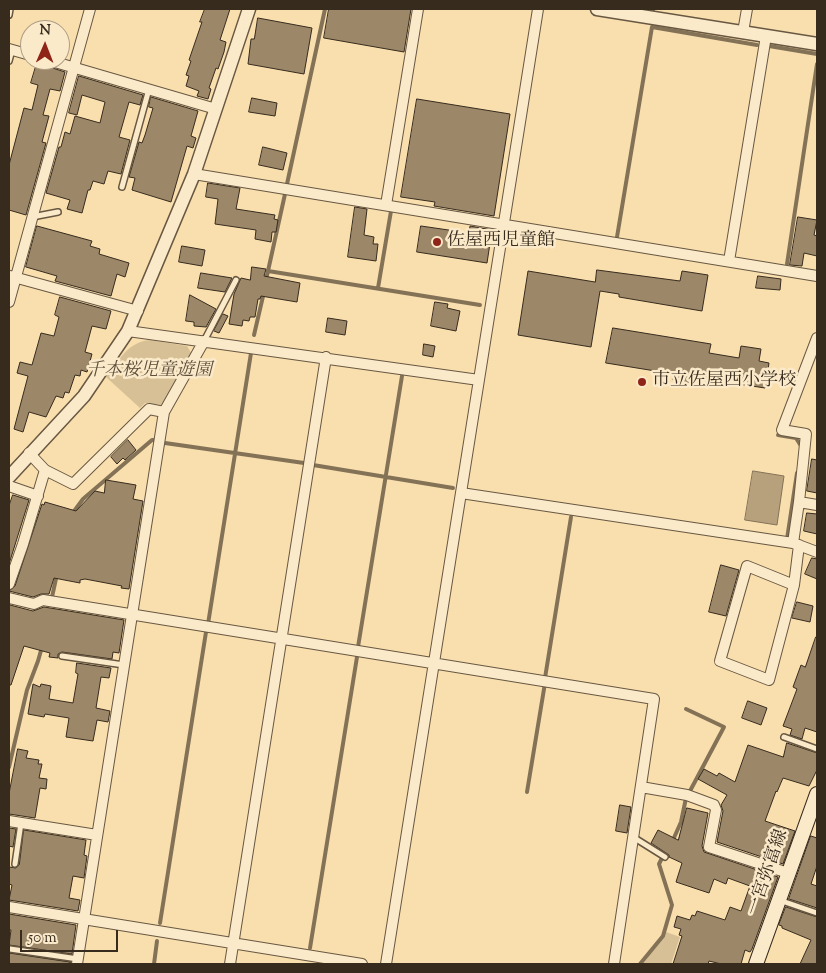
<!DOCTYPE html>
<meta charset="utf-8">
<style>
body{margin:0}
#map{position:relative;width:826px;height:973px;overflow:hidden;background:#f9deae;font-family:"Sorts Mill Goudy",serif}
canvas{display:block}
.frame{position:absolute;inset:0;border:10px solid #372b1e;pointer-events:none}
.north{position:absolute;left:20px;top:20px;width:50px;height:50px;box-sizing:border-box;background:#fbeaca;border:1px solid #ad9e85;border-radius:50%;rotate:1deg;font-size:14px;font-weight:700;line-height:20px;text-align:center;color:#372b1e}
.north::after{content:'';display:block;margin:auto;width:18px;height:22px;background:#8f2418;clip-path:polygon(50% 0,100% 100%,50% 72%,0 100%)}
.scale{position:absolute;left:20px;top:930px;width:98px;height:22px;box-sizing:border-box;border:2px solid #372b1e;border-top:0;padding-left:6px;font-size:15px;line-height:18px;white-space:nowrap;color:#372b1e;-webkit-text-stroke:4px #fbeaca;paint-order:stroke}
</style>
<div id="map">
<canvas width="826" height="973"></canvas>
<div class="frame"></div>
<div class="north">N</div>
<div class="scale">50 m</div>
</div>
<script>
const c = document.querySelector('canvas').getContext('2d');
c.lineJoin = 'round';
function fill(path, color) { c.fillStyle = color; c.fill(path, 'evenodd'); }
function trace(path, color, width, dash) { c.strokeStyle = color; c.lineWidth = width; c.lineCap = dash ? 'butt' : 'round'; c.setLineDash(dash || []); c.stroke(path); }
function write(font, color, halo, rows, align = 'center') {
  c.font = font + ' "Sorts Mill Goudy","Noto Serif JP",serif'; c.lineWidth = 5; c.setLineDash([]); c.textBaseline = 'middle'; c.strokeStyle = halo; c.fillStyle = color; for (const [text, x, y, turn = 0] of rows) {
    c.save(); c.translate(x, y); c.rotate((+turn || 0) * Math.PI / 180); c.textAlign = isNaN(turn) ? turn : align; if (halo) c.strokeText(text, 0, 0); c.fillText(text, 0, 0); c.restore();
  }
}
fill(new Path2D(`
 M150,340L187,346L193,356L166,404L161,405L145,403L140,408L106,377C119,361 127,342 150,340Z
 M666,932L680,937L671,964H643Z`), '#d8c096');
const water = new Path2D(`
 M753,471L784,476L777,525L745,520Z`);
fill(water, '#b7a17d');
trace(water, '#847257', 1);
trace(new Path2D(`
 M653,10V9
 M769,46L817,54
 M287,184L325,9
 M617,237L652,27L757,45
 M787,264L817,64
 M268,271L480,305
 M266,280L285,194
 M378,288L391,211
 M254,335L264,292
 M778,435L796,438L801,446V448
 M165,443L304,463
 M313,465L453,488
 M72,514L83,499L152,440H155
 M787,539L797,473
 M52,597L57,574
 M208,624L251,353
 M358,647L402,376
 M545,678L571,517
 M686,709L724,727L690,791
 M9,767L27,690L38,661L42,647
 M527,792L545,683
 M673,840L681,822L686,798
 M160,923L206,632
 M310,948L357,657
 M9,952L73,963
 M154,964L157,941
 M640,964L663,936L672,905L659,864L662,858`), '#847257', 4);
const building = new Path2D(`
 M205,9H230L220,40L226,42L224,52L218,69L216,68L209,88L211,89L208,99L197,96L199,91L186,86L189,76L186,75L191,61L189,60L202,22H200Z
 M329,9H411L404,52L324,38Z
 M258,18L312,28L304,74L248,64L251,39H254Z
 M37,63L65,72L60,91L50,89L43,115L49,116L42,142L46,143L26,215L9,210V165L24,108L32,110L38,85L31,83Z
 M79,76L143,95L140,105L129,102L119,137L130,140L121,174L108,171L104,184L93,181L90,190H88L82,213L67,209L70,200L46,193L59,147H61L65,132L70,134L75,116L100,123L105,102L82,95L77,115L69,113Z
 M151,97L198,111L191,136L196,138L193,148L187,146L171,202L132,190L135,178L129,177L139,142L142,143L145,135L153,108L149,107Z
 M252,98L277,103L275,116L249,112Z
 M417,99L510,114L494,216L434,206L435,202L401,197Z
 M263,147L287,153L283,170L259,165Z
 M208,183L240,188L236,209L275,215L274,219L278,220L276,232H272L271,242L255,239L256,230L215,224L218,199L206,197Z
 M355,207L367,209L364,235L374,237L373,244H378L376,261L348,257Z
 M798,217L817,220L814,235L817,236V256L804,253L802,266L790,265Z
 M37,226L92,241L90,246L100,249L99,254L129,263L125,277L117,274L111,296L55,281L57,276L26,267Z
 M421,226L469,233L470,226L492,230L487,263L417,252Z
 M182,246L205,250L202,266L179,262Z
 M252,267L266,269L264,276L300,283L297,302L261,296L260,299H258L255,317H250L249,321L243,320L242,326L229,324L234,294L241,278L250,280Z
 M597,270L680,281L682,271L708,275L702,311L619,297V294L600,291L591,347L518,335L528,271L595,282Z
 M201,273L232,278L225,292L198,288Z
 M758,276L781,279L780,290L756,288Z
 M190,295L216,309L206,327L194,326V322L186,321Z
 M60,297L111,311L106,329L92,326L85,352L92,354L87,372L81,370L80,376L75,375L69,393L65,392L63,398L56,396L46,417L29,412L23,432L14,429L28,376L17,373L20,362L32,365L41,333L54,336L59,317L55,315Z
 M435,302L448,304L447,308L460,311L456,331L431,326Z
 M223,314L228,316L219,333L214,331Z
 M328,318L347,321L345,335L326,332Z
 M613,328L711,344L709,353L739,358L741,346L761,349L759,361L769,363L765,388L700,378L699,384L673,380L674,374L606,363Z
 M424,344L435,346L433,357L423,355Z
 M128,440L136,450L125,460L123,458L117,464L111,457Z
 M812,459L817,460V493L807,491Z
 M106,480L136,485L133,499L143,501L129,589L121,588L122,586L85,579L80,580V583L54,578L49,594H41L33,597L9,591L15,586L42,504L44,505L45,502L76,511L95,491L104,493Z
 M13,495L29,500L9,564V506Z
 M807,513L817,514V534L804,531Z
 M812,558L817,559V579L805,574Z
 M721,565L739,570L726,616L709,612Z
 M797,602L813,606L810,622L792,618Z
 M10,605L33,611L44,607L124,620L119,653L113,652L112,659L62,652L58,654V658L49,657L50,653L24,646L11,685H9V611Z
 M816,637H817V732L805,728L802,739L790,735L792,729L783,726L797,689L793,687L801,665L805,667Z
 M77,663L111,668L109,678L101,677L96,708L110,711L108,722L97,720L93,741L66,737L69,718L45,714L44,717L28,714L33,684L40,687L41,684L51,686L49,699L73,703L78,674L76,673Z
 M748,701L767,708L761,725L742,718Z
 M787,743L817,753V770L809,786L783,778L777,792L776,791L765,821L795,831L783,864L717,842L723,811L721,805L727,795L698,779L704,769L717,776L719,773L735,782L748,745L783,757Z
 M18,749L28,751L26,758L39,760L38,764H42L39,778L47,779L46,789L40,788L35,818L9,814V794Z
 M620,805L631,807L627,833L616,831Z
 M687,808L708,813L702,846L704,852L778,877L752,949L750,952L745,950L741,964H721L709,961L708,964H673L682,936L679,935L681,929L674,927L677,916L690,920L692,915L695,916L697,911L725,920L730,907L741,911L750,886L728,878L726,884L714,879L709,893L676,882L682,863L669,857V855L651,843L658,830L678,840Z
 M9,828L16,829L13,847L9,846Z
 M24,830L86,840L84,855L87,856L84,878L73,876L69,898L80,900L78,911L9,900L12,885L9,884V867L16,868L19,865Z
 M811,836L817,838V866L811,884L817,886V908L789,899Z
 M786,907L817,917V964H800L811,940L782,928V926L779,925Z
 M9,914L76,925L72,954L9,945L11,930H9Z
 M9,953L70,962V964H9Z`);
fill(building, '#9c8869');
trace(building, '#372b1e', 1);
const service = new Path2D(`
 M9,15L10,9
 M9,61L12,50
 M122,187L149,89
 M32,217L58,212
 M204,341L236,280
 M62,656L124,665
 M784,737L817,749
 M633,837L665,857
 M15,864L21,823
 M779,900L817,913
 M10,949L78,959`);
const minor = new Path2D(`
 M743,32L747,9
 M9,49L30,55
 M48,60L216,109
 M194,174L817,276
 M386,205L418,9
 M729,261L766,36
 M10,276L138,311
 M9,302L90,9
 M128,331L479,380
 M29,453L45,470L73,484L149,409L164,412
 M9,486L38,496
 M461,493L793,543L817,552
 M799,502L817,505
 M793,543L799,502L806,434L782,430L817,338
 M9,584L23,544L45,470
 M794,585L747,566L720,661L769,680L794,585L799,545
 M9,598L34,604L43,600L654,699L614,964
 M641,787L687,795L714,805L716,810L709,847L788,873
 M9,821L97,835
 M9,907L362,964
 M77,964L164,412L204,341
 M230,964L326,357
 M386,964L538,9`);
const tertiary = new Path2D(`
 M597,9L817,44
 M9,477L84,396L128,331L194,174L249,9`);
const secondary = new Path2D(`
 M756,964L817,794`);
trace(service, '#685842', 8);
trace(minor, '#685842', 12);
trace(tertiary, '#685842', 15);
trace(secondary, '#372b1e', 16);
trace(service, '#fbeaca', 5);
trace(minor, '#fbeaca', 10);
trace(tertiary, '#fbeaca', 12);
trace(secondary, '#fbeaca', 14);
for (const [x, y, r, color] of [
 [437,242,5,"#8f2418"],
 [642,382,5,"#8f2418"]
]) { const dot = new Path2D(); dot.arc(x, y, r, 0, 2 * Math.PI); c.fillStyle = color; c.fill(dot); trace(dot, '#fbeaca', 2); }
write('18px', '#372b1e', '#fbeaca', [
 ["佐屋西児童館",447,242],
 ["市立佐屋西小学校",652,382]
], 'left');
write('italic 18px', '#5f503c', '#fbeaca', [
 ["千本桜児童遊園",149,372]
]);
write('18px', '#372b1e', '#fbeaca', [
 ["一宮弥富線",769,873,-71]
]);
</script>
